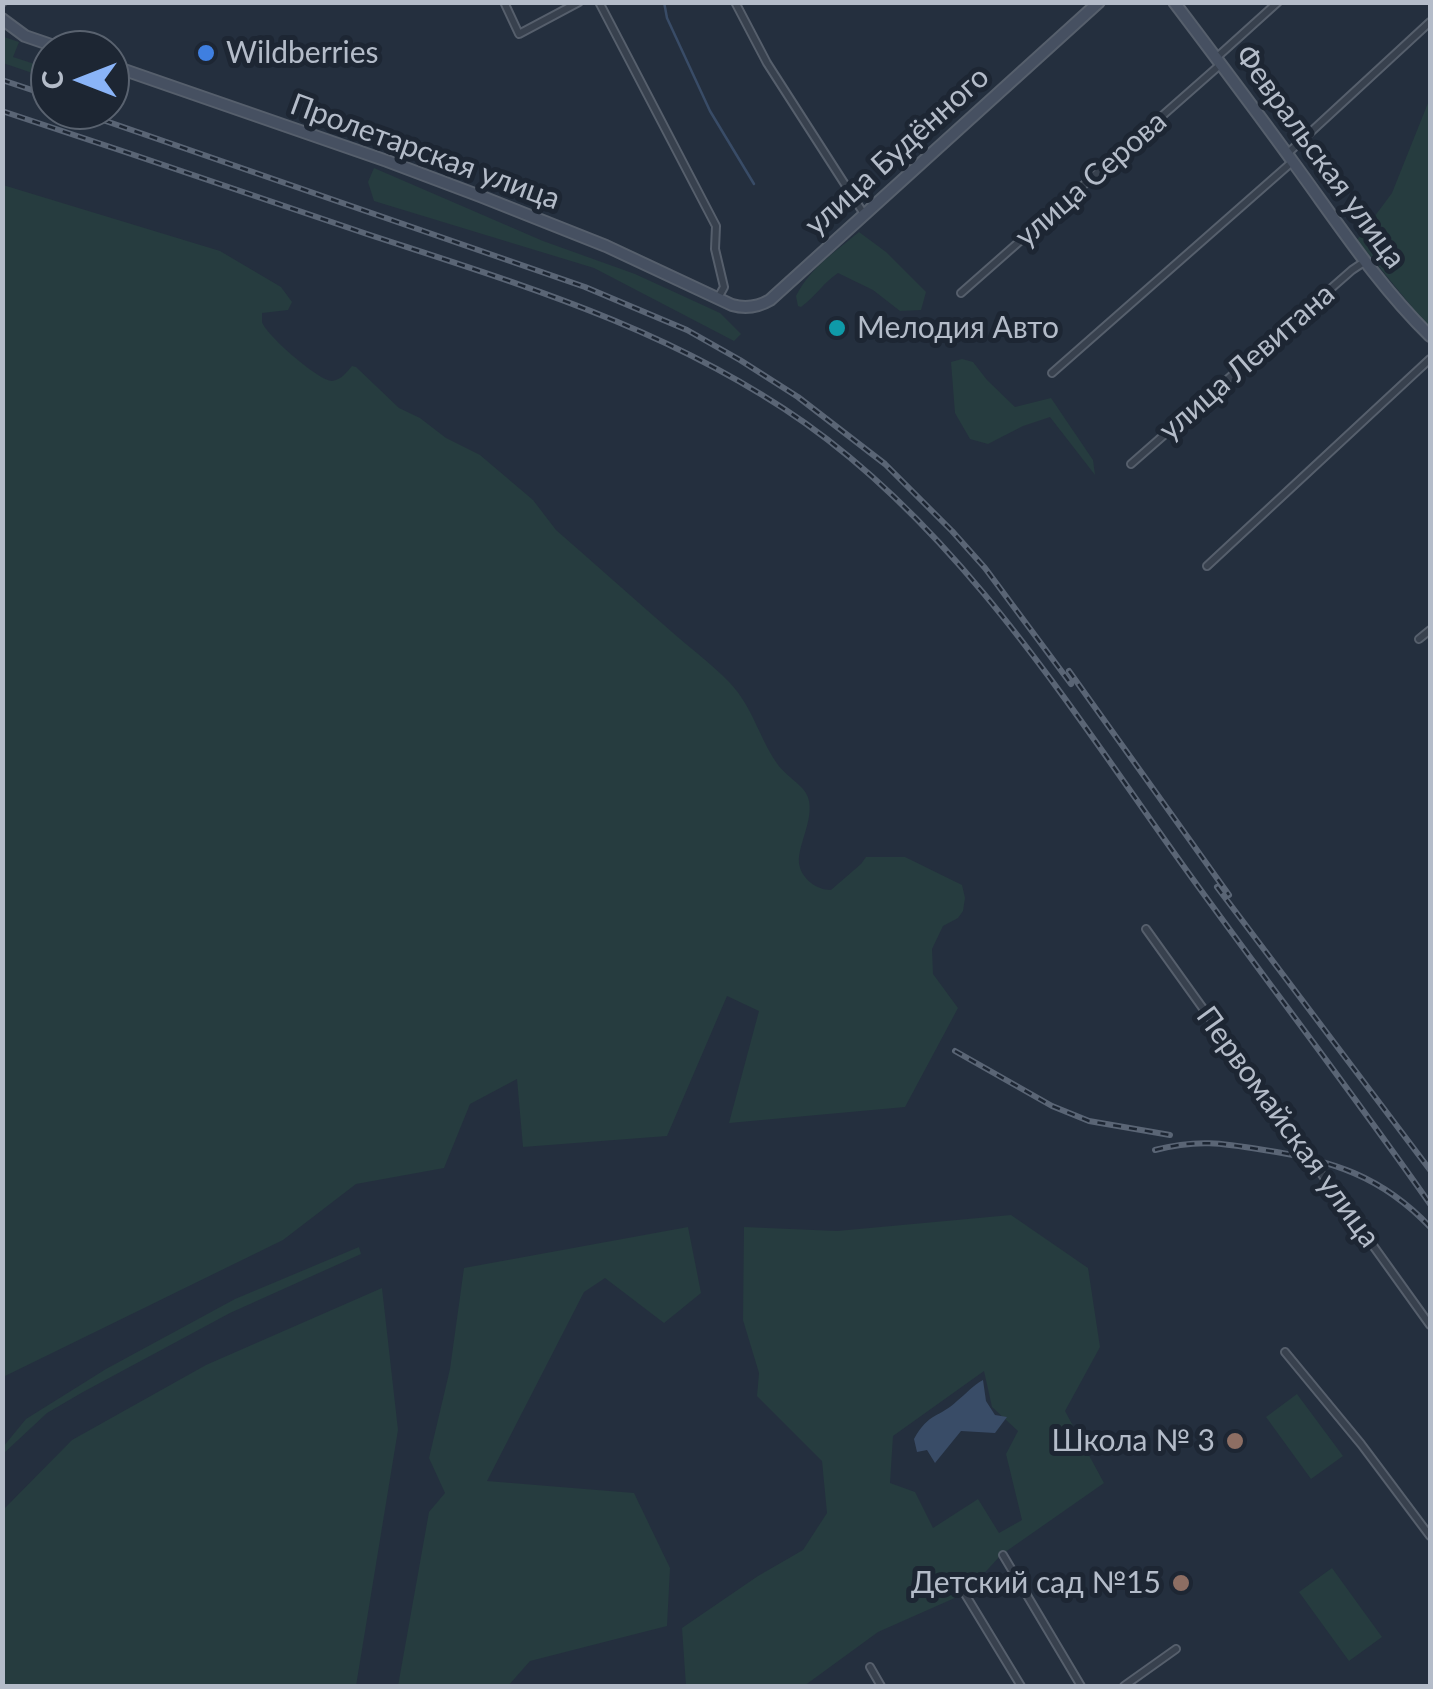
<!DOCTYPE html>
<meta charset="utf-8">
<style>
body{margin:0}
#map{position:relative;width:1433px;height:1689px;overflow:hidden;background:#242f3e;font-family:Lato,sans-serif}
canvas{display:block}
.frame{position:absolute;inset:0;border:5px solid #b4bcc9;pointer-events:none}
.north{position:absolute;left:30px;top:30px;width:100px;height:100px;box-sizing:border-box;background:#1d2633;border:2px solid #59626f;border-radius:50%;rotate:270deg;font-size:28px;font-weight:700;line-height:40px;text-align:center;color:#b4bcc9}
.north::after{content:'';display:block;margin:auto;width:35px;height:45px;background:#8ab4f8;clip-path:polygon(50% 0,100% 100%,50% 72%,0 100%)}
</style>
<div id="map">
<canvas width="1433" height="1689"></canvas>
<div class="frame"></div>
<div class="north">С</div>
</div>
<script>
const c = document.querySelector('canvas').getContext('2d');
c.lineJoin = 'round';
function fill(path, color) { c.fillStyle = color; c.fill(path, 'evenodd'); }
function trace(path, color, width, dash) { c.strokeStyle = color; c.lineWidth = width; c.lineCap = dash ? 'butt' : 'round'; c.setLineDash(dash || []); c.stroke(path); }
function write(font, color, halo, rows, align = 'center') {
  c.font = font + ' Lato,sans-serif'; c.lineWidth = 10; c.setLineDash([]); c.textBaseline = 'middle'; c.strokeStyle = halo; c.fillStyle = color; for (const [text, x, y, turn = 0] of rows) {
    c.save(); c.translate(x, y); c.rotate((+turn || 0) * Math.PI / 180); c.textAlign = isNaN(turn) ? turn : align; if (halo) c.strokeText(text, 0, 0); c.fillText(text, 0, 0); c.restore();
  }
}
fill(new Path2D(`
 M4,37L19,42L13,57L50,69V74L47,78L3,63Z
 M1430,98V329L1357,240L1392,193Z
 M374,168L543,241L635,274L720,313L741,334L734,341L594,268L374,201L368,182Z
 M3,185L220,251L281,287L292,302L288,310L262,313C262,316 262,319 262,322C266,335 319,381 332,381C341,380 347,372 352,366L356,367L399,408L420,418L446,438L480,455L533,500L556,530C595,564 633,598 672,632C691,649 712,664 730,683C752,706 759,737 776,762C783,773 795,780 803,789C821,809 797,843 799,863C801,879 817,890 831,890L861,864L866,857H905L962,885L965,898L963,911L958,918L943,926L932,949L933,974L958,1008L905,1107L729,1123L759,1011L727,996L667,1136L523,1147L517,1079L470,1104L444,1168L356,1184L283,1240L3,1377Z
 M859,232L886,252L926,292L921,310L900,311L873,290L838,273C824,282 815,297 801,307L798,306L796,296C811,267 834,253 859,232Z
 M962,359L973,362L987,380L1015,407L1051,398L1093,460L1095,475L1050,417L1023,426L988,444L970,439L955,413L951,362Z
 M1011,1215L1088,1268L1100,1347L1065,1411L1104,1483L1001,1555L966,1593L878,1632L804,1686H686L682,1628L758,1576L803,1550L827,1513L822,1461L757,1396L759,1373L743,1320L744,1227L837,1231ZM984,1371L992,1407L1018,1431L1006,1454L1022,1520L999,1533L978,1499L933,1528L915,1492L890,1483L893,1436Z
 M688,1227L701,1293L664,1323L605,1278L584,1292L487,1481L634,1493L670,1568L667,1626L530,1661L508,1686H398L429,1512L445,1493L429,1458L450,1369L464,1268Z
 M359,1247L361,1254L230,1313L83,1392L47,1413L3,1454V1447L26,1419L106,1369L235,1299Z
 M382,1288L398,1430L356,1686H3V1510L72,1440L206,1365Z
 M1297,1394L1343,1456L1311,1479L1266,1417Z
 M1332,1568L1382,1637L1349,1661L1299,1592Z`), '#263c3f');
fill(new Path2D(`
 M983,1380L986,1401L995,1415L1007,1417L995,1433L961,1431L935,1463L927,1450L917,1452L914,1439C929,1412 939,1418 957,1401C967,1393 972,1386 983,1380Z`), '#394c67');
trace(new Path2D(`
 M664,2L667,18L710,111L754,184`), '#394c67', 2.5);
const street = new Path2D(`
 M504,2L519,34L579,2
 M599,2L716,226L715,249L724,287L718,298
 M735,2L767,63L864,214
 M2,3L3,2
 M1216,58L1278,2
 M1288,153L1430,22
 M961,293L1221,64
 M1052,373L1292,162
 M1131,464L1352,270L1364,262
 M1207,566L1430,359
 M1419,639L1430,630
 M1146,929L1430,1325
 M1285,1352L1361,1444L1430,1536
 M1003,1555L1081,1686
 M965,1594L1021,1686
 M870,1667L881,1686
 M1124,1686L1176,1649`);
const secondary = new Path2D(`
 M1174,2C1214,55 1254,108 1293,162C1337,222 1377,284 1430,336
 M2,19L25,36L66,50
 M110,65L387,161L480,196L606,246L732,305C746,309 758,307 770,300L1099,2`);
trace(street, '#565f6c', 10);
trace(secondary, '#565f6c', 14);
trace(street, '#38414e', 6);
trace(secondary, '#465061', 10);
const rail = new Path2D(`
 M2,80L50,96
 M74,110L585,287L687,330L740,360L798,397L885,464L952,531L985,568L1071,684
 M2,111C124,151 246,193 367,234C522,285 669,328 805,423C965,536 1074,714 1187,871C1267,982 1352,1092 1430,1204
 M1069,671L1229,895
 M1217,887L1430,1170
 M955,1051L1052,1106L1089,1121L1170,1135
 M1155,1150C1197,1139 1222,1143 1264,1150C1331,1160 1382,1176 1430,1227`);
trace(rail, '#5a6575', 6);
trace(rail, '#1d2633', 2.5, [8]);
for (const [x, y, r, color] of [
 [206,53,10,"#3f7fe0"],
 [837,328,10,"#0f9aa8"],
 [1235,1441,10,"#8d6e63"],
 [1181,1583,10,"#8d6e63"]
]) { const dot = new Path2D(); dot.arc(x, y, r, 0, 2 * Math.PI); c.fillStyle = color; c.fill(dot); trace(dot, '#1d2633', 4); }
write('30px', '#b4bcc9', '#1d2633', [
 ["Wildberries",226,53],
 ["Мелодия Авто",857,328],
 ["Школа № 3",1215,1441,"right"],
 ["Детский сад №15",1161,1583,"right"]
], 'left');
write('30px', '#b4bcc9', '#1d2633', [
 ["улица Будённого",897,151,-42],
 ["Пролетарская улица",425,152,20],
 ["Февральская улица",1320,157,54],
 ["улица Серова",1091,179,-41],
 ["улица Левитана",1247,362,-41],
 ["Первомайская улица",1288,1127,54]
]);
</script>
